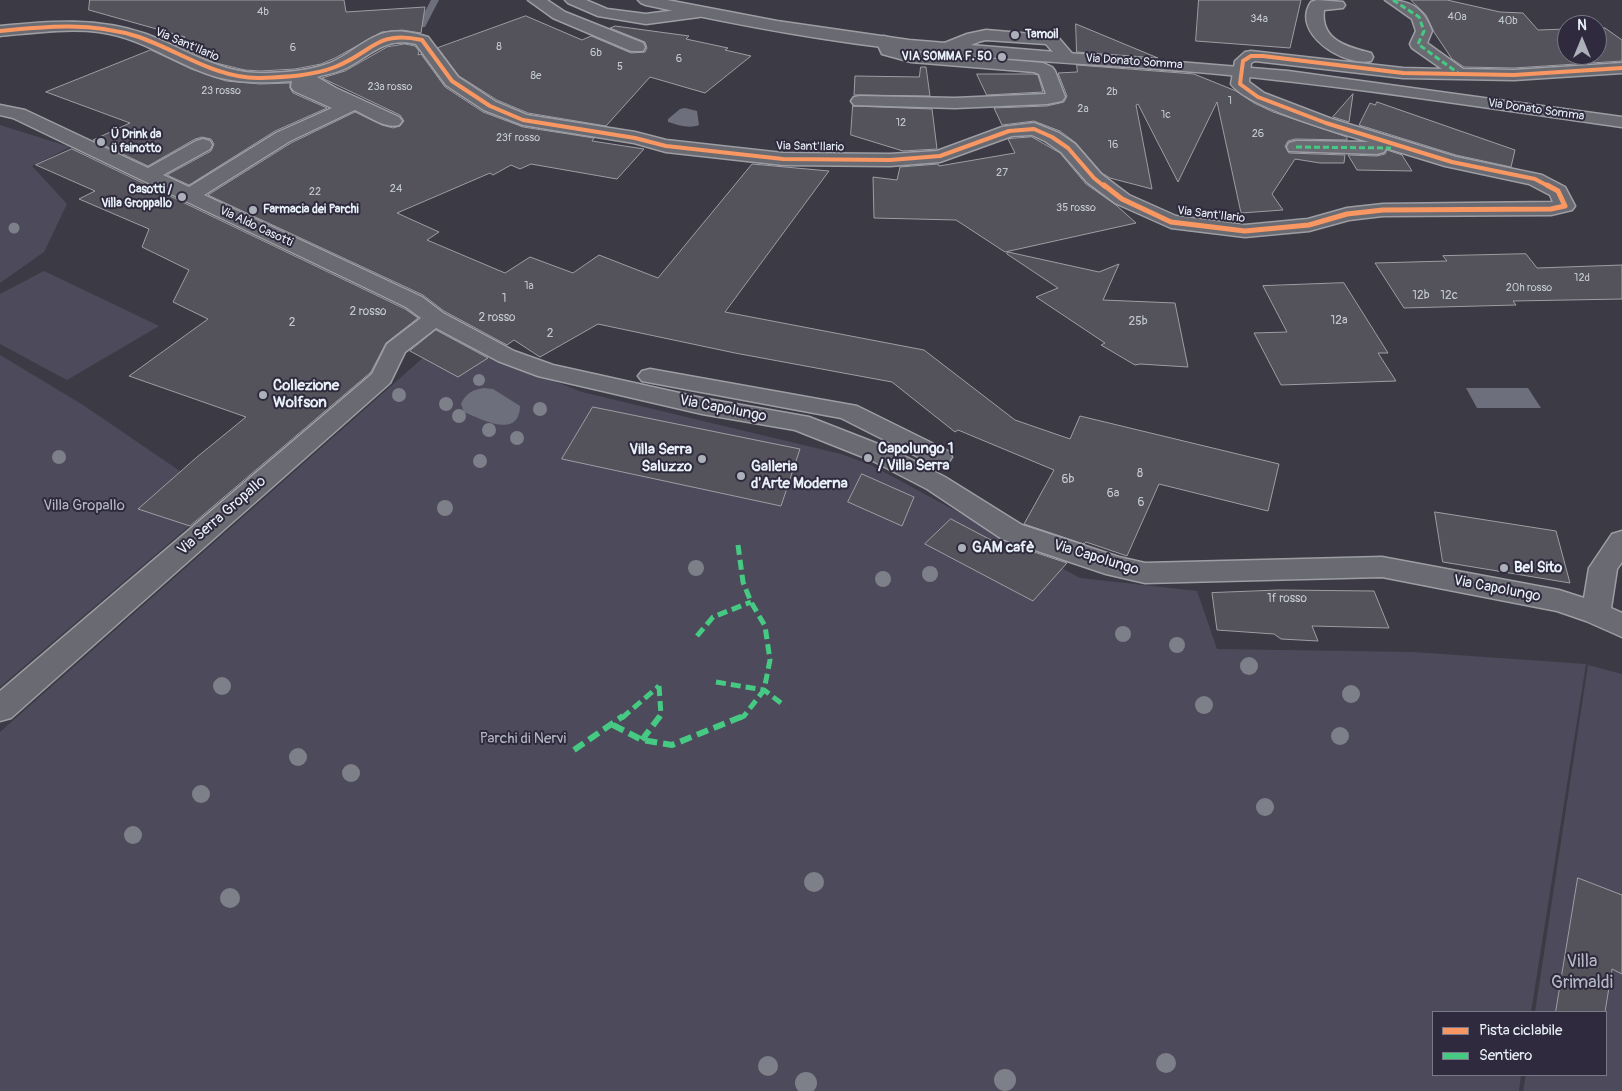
<!DOCTYPE html>
<meta charset="utf-8">
<style>
body{margin:0}
#map{position:relative;width:1622px;height:1091px;overflow:hidden;background:#3c3a44;font-family:Pangolin,sans-serif}
canvas{display:block}
.legend{position:absolute;left:1432px;top:1011px;width:175px;height:65px;box-sizing:border-box;background:#2f2a3d;border:1px solid #797a88;margin:0;padding:6px 9px;list-style:none;font-size:15px;color:#e8f1f8}
.legend li{display:flex;align-items:center;gap:10px;height:25px}
.legend b{width:25px;border:1px solid #797a88}
.north{position:absolute;left:1557px;top:15px;width:50px;height:50px;box-sizing:border-box;background:#2f2a3d;border:1px solid #797a88;border-radius:50%;rotate:0deg;font-size:14px;font-weight:700;line-height:20px;text-align:center;color:#e8f1f8}
.north::after{content:'';display:block;margin:auto;width:18px;height:22px;background:#acb1b9;clip-path:polygon(50% 0,100% 100%,50% 72%,0 100%)}
</style>
<div id="map">
<canvas width="1622" height="1091"></canvas>
<ul class="legend">
<li><b style="height:6px;background:#f99763"></b>Pista ciclabile</li>
<li><b style="height:6px;background:#46c982"></b>Sentiero</li>
</ul>
<div class="north">N</div>
</div>
<script>
const c = document.querySelector('canvas').getContext('2d');
c.lineJoin = 'round';
function fill(path, color) { c.fillStyle = color; c.fill(path, 'evenodd'); }
function trace(path, color, width, dash) { c.strokeStyle = color; c.lineWidth = width; c.lineCap = dash ? 'butt' : 'round'; c.setLineDash(dash || []); c.stroke(path); }
function write(font, color, halo, rows, align = 'center') {
  c.font = font + ' Pangolin,sans-serif'; c.lineWidth = 4; c.setLineDash([]); c.textBaseline = 'middle'; c.strokeStyle = halo; c.fillStyle = color; for (const [text, x, y, turn = 0] of rows) {
    c.save(); c.translate(x, y); c.rotate((+turn || 0) * Math.PI / 180); c.textAlign = isNaN(turn) ? turn : align; if (halo) c.strokeText(text, 0, 0); c.fillText(text, 0, 0); c.restore();
  }
}
fill(new Path2D(`
 M0,125L70,147L32,166L67,204L44,252L0,283Z
 M44,271L159,326L67,380L0,344V294Z
 M451,333L496,359L582,392L841,454L871,465L1080,578L1197,591L1217,649L1413,652L1586,664L1531,1012H1433V1075H1521L1519,1091H0V732Z
 M0,355L83,405L221,499L0,687Z
 M1588,665L1622,674V1091H1523L1526,1075H1606V1012H1535Z`), '#4d4b5b');
fill(new Path2D(`
 M685,108L697,111L699,125C689,129 678,125 668,122V119L680,109Z
 M484,388L493,389L520,406C519,440 481,419 464,412L461,404C466,393 472,390 484,388Z
 M1466,388H1528L1541,408H1477Z`), '#6e6f7c');
fill(new Path2D(`
 M431,0H439L425,27H419L418,25Z`), '#6e6f7c');
const building = new Path2D(`
 M90,0H344L346,12L425,7L421,33L402,30L382,32L335,58L321,64L295,69L260,71L245,70L216,63L171,43L185,37L89,10Z
 M1199,0H1301L1290,48L1196,41Z
 M1411,0H1447L1500,12L1523,13L1538,30L1567,29V55H1597V28H1605L1622,40V61L1514,68L1464,67L1452,59L1434,32L1426,15Z
 M526,16L582,40L591,36L631,53L645,52L647,48L645,42L610,28L615,26L689,36L686,39L728,48L725,50L751,56L705,93L650,77L606,126L528,113L497,100L459,76L438,48Z
 M1076,24L1158,58L1077,52Z
 M405,44L415,46L419,51L418,55L421,54L445,87L483,112L523,127L594,138L592,141L644,149L617,179L531,164L520,169L511,165L493,175L490,173L397,213L439,232L427,240L505,273L530,257L573,273L599,255L658,278L752,164L829,171L725,312L924,350L1015,420L1070,439L1080,416L1279,464L1268,511L1159,484L1127,556L1086,542L1084,544L1024,524L1054,470L958,430L955,432L892,382L735,353L598,324L540,357L514,340L507,345L444,311L423,295L208,195L291,143L355,112L382,125L393,128L400,126L404,121L400,115L322,78L345,71L387,47Z
 M151,50L191,69L226,81L260,84L290,83V88L293,93L327,108L275,131L189,185L167,175L211,151L214,144L211,139L202,137L195,139L148,166L93,140L130,123L46,92Z
 M1077,65L1194,74L1236,91L1254,103L1273,112L1347,137V140L1295,139L1288,141L1285,146L1289,153L1345,155L1344,163H1320L1295,159L1272,194L1283,210L1241,213L1217,102L1178,182L1138,104L1136,105L1152,189L1110,178L1102,173L1076,143L1060,131L1034,121L1002,125L994,108L1047,106L1064,102L1067,96L1058,73L1077,72Z
 M921,67H926L930,96L854,95L855,76L919,77Z
 M977,74H1034L1038,75L1043,92L987,95Z
 M1353,94L1349,122L1333,117Z
 M1377,102L1515,150L1511,167L1456,155L1359,125L1370,103L1375,105Z
 M853,106L932,109L937,149L903,151L851,135Z
 M1032,137L1060,153L1086,184L1116,205L1136,223L1005,252L956,220L874,218L873,177L897,180L900,167L938,164L939,166L1015,153L1008,139Z
 M72,149L405,309L418,318L386,343L371,372L190,526L138,509L197,457L246,417L129,376L208,319L173,302L189,270L142,247L149,229L79,199L95,191L36,165Z
 M1387,150L1402,155L1412,171L1357,170L1348,155L1377,156L1385,154Z
 M1008,252L1099,272L1119,264L1103,300L1175,303L1188,367L1140,364L1135,365L1101,345L1105,343L1036,297L1058,288L1007,254Z
 M1526,254L1537,268L1622,265V299L1513,301L1516,305L1404,308L1375,263L1447,261L1443,256Z
 M1344,283L1388,353H1378L1396,381L1281,385L1254,333L1287,332L1263,286Z
 M436,330L488,358L458,377L410,351Z
 M593,407L800,449L781,506L562,459Z
 M862,474L914,497L902,526L848,502Z
 M1435,512L1556,531L1570,583L1443,562Z
 M951,519L1010,550L1013,545L1067,563L1033,601L925,544Z
 M1279,590L1374,591L1389,628L1312,626L1318,641L1281,639L1274,634L1217,630L1212,593Z
 M1578,878L1622,895V974L1612,969L1605,1012H1556Z`);
fill(building, '#54525a');
trace(building, '#9d9ea4', 1);
const minor = new Path2D(`
 M528,0H547L565,12L643,43L645,47L643,51H631L553,18Z
 M565,0H586L607,9L646,14L699,7L705,9L707,12L705,15L699,17L646,24L598,16L568,3Z
 M1317,0L1343,2L1345,5L1343,8L1324,10C1320,40 1347,47 1371,53L1373,57L1371,61C1344,67 1290,33 1311,2Z
 M1385,0C1410,0 1423,7 1432,31L1427,43L1463,69L1514,70L1622,63V73L1514,80L1403,78L1255,61L1251,63L1249,82L1264,93L1332,119L1456,157L1542,175L1565,187L1575,206L1572,210L1551,215L1383,216L1349,220L1309,231L1245,237L1171,228L1115,203L1087,182L1061,152L1045,141L1032,135L1012,136L940,162L890,166L783,165L666,152L634,143L523,125L484,110L446,85L416,44C384,36 371,56 344,69C336,73 326,74 317,77L336,88L399,117L402,121L399,125C385,129 368,116 355,110L290,141L204,195L422,297L443,313L514,351L553,365L702,398L809,417L891,449L945,477L1022,525L1119,557L1145,563L1382,557L1559,590L1584,598L1589,568L1612,534L1622,531V562L1617,569L1611,608L1622,613V637L1586,621L1557,611L1382,577L1145,583L1106,574L1002,539L927,489L873,461L795,430L702,414L538,376L498,361L436,328L405,352L390,383L11,718L0,721V691L372,374L387,344L421,318L406,307L13,118L0,115V105L25,110L148,168L196,141L203,139L210,141L212,145L210,149L163,175L189,187L276,133L332,108L294,91L291,87L292,81C265,83 232,84 205,73C170,60 138,37 99,32C66,28 32,33 0,36V26C50,21 98,17 146,34C183,48 219,73 260,73C282,73 309,71 330,63C347,56 360,43 376,36C392,28 412,32 428,37L458,77L496,102L527,115L635,132L666,140L783,153L890,154L937,151L1002,127L1034,123L1059,133L1075,144L1101,174L1129,195L1176,216L1245,225L1308,219L1347,208L1383,204L1553,202L1550,195L1529,184L1445,166L1386,148L1384,152L1377,154L1289,151L1287,147L1289,143L1296,141L1369,142C1339,133 1247,107 1231,84L1235,61L1245,52L1251,51L1403,68L1442,69L1412,48L1410,44L1416,31L1412,19Z
 M986,30L1057,36L1075,57L1073,61H1061L1046,44L986,40C972,42 957,55 942,52L940,48L942,44L967,34Z
 M884,36L890,38L895,47L912,52L1043,63L1052,67L1055,71L1065,97L1062,101L1047,104L955,108L854,105L851,101L854,97L860,96L955,98L1046,94L1039,74L1034,72L911,62L882,54L876,41L878,38Z
 M650,369L857,406L948,451L952,457L948,463L939,465L930,463L841,418L642,381L638,376L642,371Z`);
const major = new Path2D(`
 M638,0H667L777,21L909,40L1288,71L1622,117V127C1495,109 1368,89 1240,76C1130,65 1019,62 909,50C821,41 733,24 646,5L641,3Z`);
trace(minor, '#9d9ea4', 3);
trace(major, '#9d9ea4', 3);
fill(minor, '#6a6b72');
fill(major, '#6a6b72');
trace(new Path2D(`
 M1393,0L1419,17L1424,31L1418,44L1458,73
 M1296,147L1391,148`), '#46c982', 3, [6, 3]);
trace(new Path2D(`
 M738,545L743,582L751,602L765,626L770,660L764,690L744,716L740,718
 M697,636L713,617L751,602
 M716,682L764,690L785,706
 M659,686L661,715L659,718
 M622,718L659,686`), '#46c982', 5, [10, 5]);
trace(new Path2D(`
 M613,725L642,740L672,745L743,716
 M642,740L660,716
 M574,750L623,716`), '#46c982', 6, [12, 6]);
trace(new Path2D(`
 M0,31C47,26 93,22 139,37C179,51 217,79 260,78C285,77 312,76 335,67C374,52 375,30 422,40L452,81L490,106L523,120L635,138L666,146L783,159L890,160L940,156L1009,131L1034,129L1052,137L1068,148L1094,178L1105,187
 M1550,187L1535,179L1452,162L1326,123L1258,97L1240,84L1243,61L1251,56H1263L1403,73L1514,75L1622,68`), '#f99763', 4);
trace(new Path2D(`
 M1104,185L1122,199L1171,222L1245,231L1309,225L1347,214L1383,210L1551,209L1565,206L1558,191L1547,185`), '#f99763', 5);
c.fillStyle = '#7d7f89';
for (const [x, y, r] of [
 [14,228,5.5],
 [479,380,6],
 [399,395,7],
 [446,404,7],
 [540,409,7],
 [459,416,7],
 [489,430,7],
 [517,438,7],
 [59,457,7],
 [480,461,7],
 [445,508,8],
 [696,568,8],
 [930,574,8],
 [883,579,8],
 [1123,634,8],
 [1177,645,8],
 [1249,666,9],
 [222,686,9],
 [1351,694,9],
 [1204,705,9],
 [1340,736,9],
 [298,757,9],
 [351,773,9],
 [201,794,9],
 [1265,807,9],
 [133,835,9],
 [814,882,10],
 [230,898,10],
 [1166,1063,10],
 [768,1066,10],
 [1005,1080,11],
 [806,1083,11]
]) { c.beginPath(); c.arc(x, y, r, 0, 2 * Math.PI); c.fill(); }
for (const [x, y, r, color] of [
 [1015,35,5,"#acb1b9"],
 [1002,57,5,"#acb1b9"],
 [101,142,5,"#acb1b9"],
 [182,197,5,"#acb1b9"],
 [253,210,5,"#acb1b9"],
 [263,395,5,"#acb1b9"],
 [868,458,5,"#acb1b9"],
 [702,459,5,"#acb1b9"],
 [741,476,5,"#acb1b9"],
 [962,548,5,"#acb1b9"],
 [1504,568,5,"#acb1b9"]
]) { const dot = new Path2D(); dot.arc(x, y, r, 0, 2 * Math.PI); c.fillStyle = color; c.fill(dot); trace(dot, '#2f2a3d', 2); }
write('11px', '#c3c9d0', null, [
 ["4b",263,12],
 ["40a",1457,17],
 ["34a",1259,19],
 ["40b",1508,21],
 ["8",499,47],
 ["6",293,48],
 ["6b",596,53],
 ["6",679,59],
 ["5",620,67],
 ["8e",536,76],
 ["23a rosso",390,87],
 ["23 rosso",221,91],
 ["2b",1112,92],
 ["1",1230,101],
 ["2a",1083,109],
 ["1c",1166,115],
 ["12",901,123],
 ["26",1258,134],
 ["23f rosso",518,138],
 ["16",1113,145],
 ["27",1002,173],
 ["24",396,189],
 ["22",315,192],
 ["35 rosso",1076,208],
 ["12d",1582,278],
 ["1a",529,286],
 ["20h rosso",1529,288]
]);
write('bold 12px', '#e8f1f8', '#2f2a3d', [
 ["Tamoil",1025,35],
 ["VIA SOMMA F. 50",992,57,"right"],
 ["Ü Drink da",111,135],
 ["ü fainotto",111,149],
 ["Casotti /",172,190,"right"],
 ["Villa Groppallo",172,204,"right"],
 ["Farmacia dei Parchi",263,210]
], 'left');
write('12px', '#e8f1f8', '#2f2a3d', [
 ["Via Sant'Ilario",187,45,23],
 ["Via Donato Somma",1134,62,4],
 ["Via Donato Somma",1536,110,8],
 ["Via Sant'Ilario",810,147,1],
 ["Via Sant'Ilario",1211,215,7],
 ["Via Aldo Casotti",256,227,25]
]);
write('12px', '#c3c9d0', null, [
 ["12b",1421,296],
 ["12c",1449,296],
 ["1",504,299],
 ["2 rosso",368,312],
 ["2 rosso",497,318],
 ["12a",1339,321],
 ["25b",1138,322],
 ["2",292,323],
 ["2",550,334],
 ["8",1140,474],
 ["6b",1068,480],
 ["6a",1113,494],
 ["6",1141,503],
 ["1f rosso",1287,599]
]);
write('bold 15px', '#e8f1f8', '#2f2a3d', [
 ["Collezione",273,386],
 ["Wolfson",273,403],
 ["Capolungo 1",878,449],
 ["/ Villa Serra",878,466],
 ["Villa Serra",692,450,"right"],
 ["Saluzzo",692,467,"right"],
 ["Galleria",751,467],
 ["d'Arte Moderna",751,484],
 ["GAM cafè",972,548],
 ["Bel Sito",1514,568]
], 'left');
write('15px', '#e8f1f8', '#2f2a3d', [
 ["Via Capolungo",723,409,11],
 ["Via Serra Gropallo",222,516,-41],
 ["Via Capolungo",1096,558,17],
 ["Via Capolungo",1497,589,11]
]);
write('15px', '#b3b8c2', '#2f2a3d', [
 ["Villa Gropallo",84,506],
 ["Parchi di Nervi",523,739]
]);
write('18px', '#b3b8c2', '#2f2a3d', [
 ["Villa",1582,962],
 ["Grimaldi",1582,983]
]);
</script>
